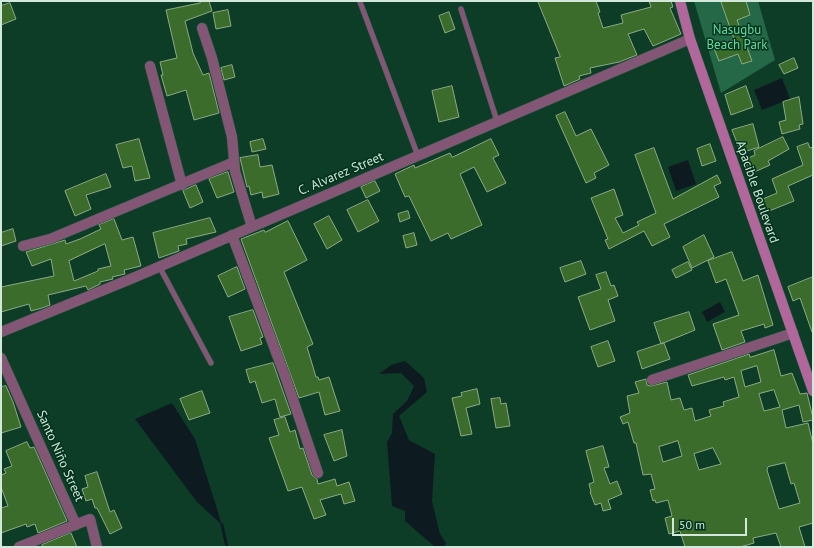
<!DOCTYPE html>
<meta charset="utf-8">
<style>
body{margin:0}
#map{position:relative;width:814px;height:548px;overflow:hidden;background:#0e3d27;font-family:"PT Sans",sans-serif}
canvas{display:block}
.frame{position:absolute;inset:0;border:2px solid #d1e8da;pointer-events:none}
.scale{position:absolute;left:672px;top:518px;width:75px;height:18px;box-sizing:border-box;border:2px solid #d1e8da;border-top:0;padding-left:5px;font-size:12px;line-height:14px;white-space:nowrap;color:#d1e8da;-webkit-text-stroke:3px #01321d;paint-order:stroke}
</style>
<div id="map">
<canvas width="814" height="548"></canvas>
<div class="frame"></div>
<div class="scale">50 m</div>
</div>
<script>
const c = document.querySelector('canvas').getContext('2d');
c.lineJoin = 'round';
function fill(path, color) { c.fillStyle = color; c.fill(path, 'evenodd'); }
function trace(path, color, width, dash) { c.strokeStyle = color; c.lineWidth = width; c.lineCap = dash ? 'butt' : 'round'; c.setLineDash(dash || []); c.stroke(path); }
function write(font, color, halo, rows, align = 'center') {
  c.font = font + ' "PT Sans",sans-serif'; c.lineWidth = 3; c.setLineDash([]); c.textBaseline = 'middle'; c.strokeStyle = halo; c.fillStyle = color; for (const [text, x, y, turn = 0] of rows) {
    c.save(); c.translate(x, y); c.rotate((+turn || 0) * Math.PI / 180); c.textAlign = isNaN(turn) ? turn : align; if (halo) c.strokeText(text, 0, 0); c.fillText(text, 0, 0); c.restore();
  }
}
fill(new Path2D(`
 M694,1H758L775,60L721,93Z`), '#246847');
fill(new Path2D(`
 M782,78L790,99L762,110L754,90Z
 M688,160L696,184L676,191L668,167Z
 M720,302L725,312L707,322L702,312Z
 M405,361L424,378L427,392L399,416L409,440L435,454L432,501L440,534L446,543L444,547H435L405,521V511L392,506L387,442L392,433L393,414L407,401L414,386L401,373L379,374L391,365Z
 M172,403L195,439L222,525L197,502L135,419Z`), '#0d1b20');
trace(new Path2D(`
 M222,525L227,547`), '#0d1b20', 3);
const building = new Path2D(`
 M200,1H209L212,11L185,21L193,53L203,75L209,73L219,113L194,120L186,90L167,96L161,75H163L160,62L177,58L166,10L200,3Z
 M538,1H596L600,12L598,13L603,28L623,23L621,15L651,7L649,1H671L673,7L670,8L681,34L653,46L644,29L628,34L637,55L619,62L590,68L591,73L579,76L580,79L564,86L555,58L560,57Z
 M721,1H746L750,15L737,20L752,61L742,64L738,54L719,61L714,48L734,40Z
 M10,3L16,19L1,25V6Z
 M228,10L231,26L216,29L213,13Z
 M449,12L455,29L445,33L439,16Z
 M794,58L798,68L784,74L779,65Z
 M232,65L235,77L224,80L221,68Z
 M452,86L459,117L439,122L432,91Z
 M746,86L753,107L731,115L725,95Z
 M799,97L803,124L799,125L800,129L782,134L779,122L786,120L783,102Z
 M565,112L576,136L591,129L609,165L594,173L596,178L586,183L556,116Z
 M753,124L759,147L741,153L732,130Z
 M783,137L789,149L768,161L770,165L750,174L744,160L755,155L754,151Z
 M139,139L150,178L135,181L132,166L123,168L116,145Z
 M263,139L266,149L252,152L250,142Z
 M491,139L499,155L493,158L506,183L487,192L474,167L460,174L482,225L451,239L448,233L431,241L409,196L405,197L395,174L414,165L415,168L450,153L452,157Z
 M808,143L810,148L813,147V175L788,186L794,201L764,213L758,201L777,193L772,179L803,165L797,147Z
 M710,144L716,161L702,166L697,149Z
 M654,148L673,199L717,175L721,183L714,186L719,197L664,224L670,237L652,246L644,231L609,249L605,240L608,239L591,198L614,189L623,215L615,218L623,233L639,225L637,222L656,213L635,155Z
 M258,155L260,167L272,165L279,194L263,198L262,192L251,195L249,186L247,187L240,158Z
 M228,172L234,192L217,198L209,179Z
 M106,174L111,187L86,195L91,209L75,216L65,191Z
 M375,181L380,191L366,198L361,187Z
 M196,185L203,202L190,208L183,191Z
 M368,200L379,221L358,232L347,210Z
 M408,211L410,218L400,222L398,214Z
 M329,216L342,240L327,249L314,224Z
 M210,218L216,232L186,239L187,244L178,246L179,251L159,258L153,233Z
 M114,219L122,240L133,237L141,266L124,270L125,274L112,277L113,279L100,282V284L88,290L86,286L48,295L50,305L42,308L31,311L29,304L1,312V287L54,276L51,259L32,266L26,252L65,240L66,244L80,239L101,229L99,225ZM105,244L111,266L98,269V271L74,281L69,261Z
 M288,221L307,260L284,272L313,344L307,347L316,377H318L319,380L329,377L340,411L325,415L319,392L299,398L241,239L264,230L265,232Z
 M13,229L16,241L1,246V233Z
 M414,233L417,245L406,248L403,236Z
 M704,235L714,257L692,268L683,247Z
 M732,252L743,281L758,275L773,325L765,328L764,324L741,331L745,342L722,350L713,324L739,315L726,279L716,283L708,261Z
 M581,261L586,274L565,282L560,268Z
 M688,262L692,270L676,278L672,270Z
 M237,267L245,289L228,297L218,276Z
 M606,272L611,286L614,285L618,296L608,300L615,321L590,330L578,297L601,289L596,275Z
 M813,277V332H812L800,298L793,301L788,287Z
 M253,310L263,337L260,338L262,344L241,351L229,317Z
 M689,312L695,330L661,344L654,323Z
 M608,341L615,361L598,367L591,347Z
 M664,343L670,359L642,369L637,352Z
 M774,350L781,376L792,373L800,394L807,393L813,418V420L803,422L799,405L782,410L786,428L808,423L813,444V523L799,527L805,547H781L776,533L753,538L754,543L740,547H685L680,531L669,534L665,518L672,516L668,500L656,503L655,500L653,501L650,490L655,489L651,474L643,475L636,443H634L628,422L623,424L620,417L630,413L627,396L639,393L635,382L646,379L647,385L651,386L667,382L671,400L680,398L684,410L692,408L695,421L711,416L709,410L724,406L723,402L739,397L734,377L725,380L724,377L692,386L688,375L749,354L750,357ZM757,366L761,382L745,387L741,371ZM774,390L780,407L764,411L759,394ZM678,441L682,456L663,462L659,447ZM713,448L721,464L699,470L694,454ZM785,463L791,484L794,483L800,503L779,509L767,470L768,467Z
 M273,363L291,414L280,417L275,399L262,403L255,381L250,383L246,370Z
 M6,386L13,402L21,427L1,433V387Z
 M477,389L480,404L466,408L472,434L461,436L452,398L462,396L461,393Z
 M202,391L210,413L189,420L180,399Z
 M500,398L501,404L506,403L510,426L496,428L491,399Z
 M285,417L290,432L295,430L300,449L303,448L312,475L317,479L318,484L335,479L337,486L349,482L355,501L344,504L341,494L320,500L326,515L314,519L302,487L288,491L269,438L279,435L274,420Z
 M342,430L347,456L334,461L324,435Z
 M27,442L30,448L34,447L67,521L38,533L35,524L27,527L26,524L1,533V508L8,506L1,487V475L6,473L4,469L12,466L6,451Z
 M603,446L609,467L604,468L610,484L617,481L622,494L608,500L611,509L603,511L601,503L595,505L590,492H591L589,484L594,482L586,451Z
 M97,472L110,512L114,510L122,528L110,534L97,508H95L92,499L86,501L82,489L88,487L85,476Z
 M71,533L77,547H42V545Z`);
fill(building, '#3b6c2c');
trace(building, '#8caa84', 1);
const lane = new Path2D(`
 M360,2L418,156
 M461,9L497,121
 M159,266L211,363`);
const street = new Path2D(`
 M202,28L212,58L232,137L235,171L252,227
 M150,66L182,185
 M232,235L285,376L318,473
 M23,246L50,239L234,162
 M1,332L133,278L690,39
 M1,358L76,525
 M652,380L793,333
 M19,547L90,519L97,547`);
const secondary = new Path2D(`
 M680,1L690,39L813,391`);
trace(lane, '#315c47', 6);
trace(street, '#315c47', 11);
trace(secondary, '#315c47', 11);
trace(lane, '#845676', 5);
trace(street, '#845676', 10);
trace(secondary, '#b1679b', 10);
write('13px', '#64dca0', '#01321d', [
 ["Nasugbu",737,30],
 ["Beach Park",737,45]
]);
write('13px', '#d1e8da', '#01321d', [
 ["C. Alvarez Street",341,174,-23],
 ["Apacible Boulevard",757,192,71],
 ["Santo Niño Street",60,456,66]
]);
</script>
